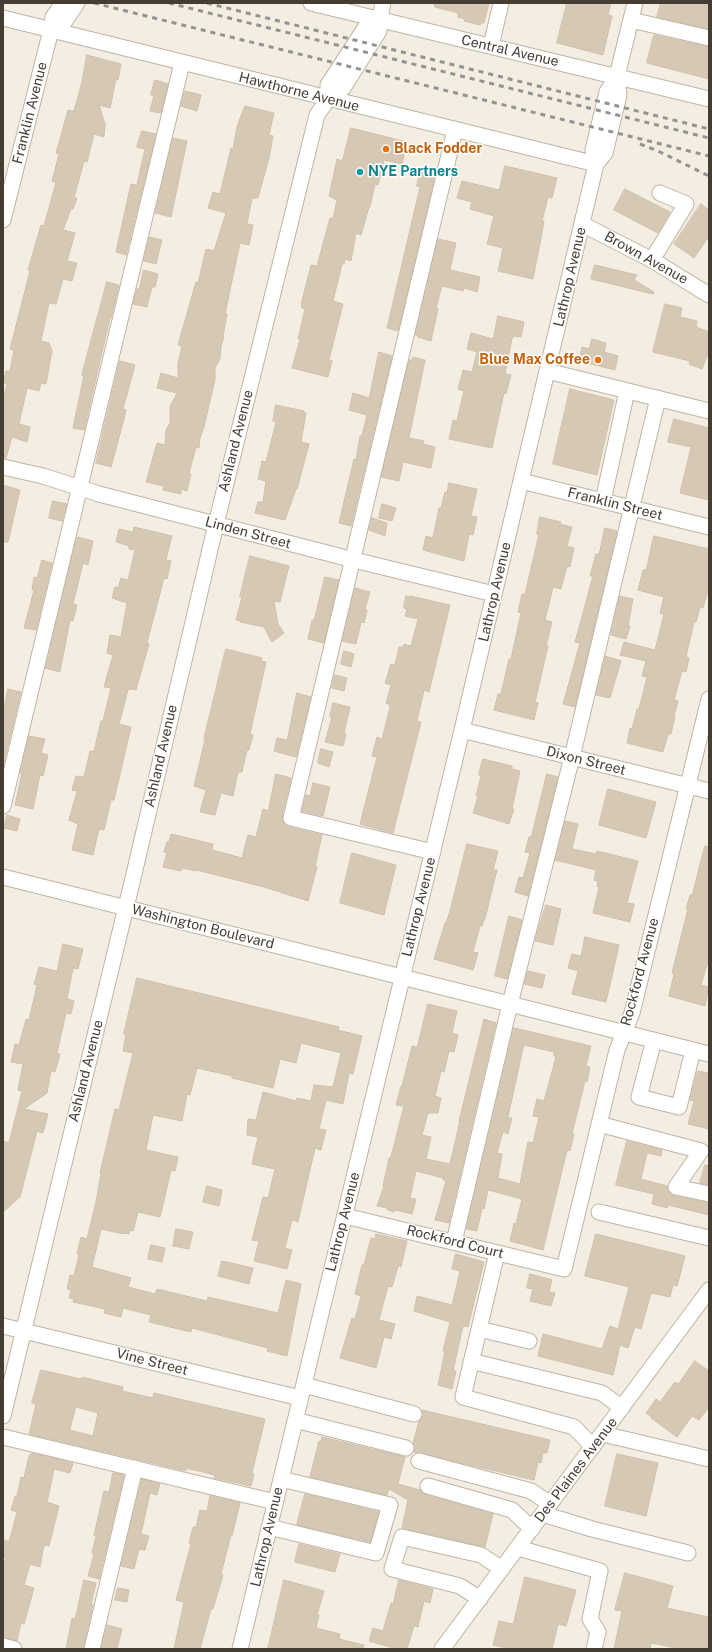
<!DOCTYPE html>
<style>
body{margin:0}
#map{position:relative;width:712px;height:1652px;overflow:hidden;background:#f3ede2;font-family:"Public Sans",sans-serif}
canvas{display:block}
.frame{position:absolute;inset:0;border:4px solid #453d32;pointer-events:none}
</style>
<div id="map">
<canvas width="712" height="1652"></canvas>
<div class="frame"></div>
</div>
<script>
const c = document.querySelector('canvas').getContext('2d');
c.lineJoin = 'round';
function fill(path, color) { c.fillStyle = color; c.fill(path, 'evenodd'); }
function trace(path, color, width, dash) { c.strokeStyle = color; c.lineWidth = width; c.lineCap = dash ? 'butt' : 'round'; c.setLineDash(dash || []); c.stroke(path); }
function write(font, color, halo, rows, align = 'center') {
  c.font = font + ' "Public Sans",sans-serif'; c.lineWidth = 3; c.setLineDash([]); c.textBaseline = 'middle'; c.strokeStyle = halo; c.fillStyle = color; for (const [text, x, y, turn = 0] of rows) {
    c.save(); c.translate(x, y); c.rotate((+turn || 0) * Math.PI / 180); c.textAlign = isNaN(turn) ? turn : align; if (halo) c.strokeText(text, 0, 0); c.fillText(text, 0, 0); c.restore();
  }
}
const building = new Path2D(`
 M435,3H489L484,23H481L480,25L464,21L465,19L458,17V13L435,7Z
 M567,3H611L608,15L612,16L603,55L557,43Z
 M661,3H709V29L657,17Z
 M654,35L709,47V79L647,63Z
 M87,55L121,64L118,80L116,79L110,108L99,105L105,124L104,137L94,134L87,162L84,161L74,198H77L73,209H71L63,230L75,233L67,261L77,263L72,281L63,279L56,304L49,303L41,341L49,343L52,351L46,384L41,383L39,391L27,388L19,424L30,427L27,442L12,437L6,458H3V401L7,384L3,382L6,371H10L14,350L10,349L30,271L28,270L41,225L44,226L56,182L52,181L59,154L56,153L68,110L74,111L82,82Z
 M155,80L168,84L161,113L150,111L154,95H151Z
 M185,91L201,95L197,111L181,106Z
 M245,106L274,113L269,135L273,136L269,158L258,198H252L247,224L253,225L249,245L240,243L225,314H227L223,337H224L221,346L220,359L215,368V379L204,427L200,438L199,448L196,447L189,473L191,474L187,491L181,489V494L163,490L164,486L146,482L157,443L165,445L166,430L170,423V406L177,393L157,388L161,373L178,378V363L182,346L178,345L196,282L198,283L206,249L214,251L226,213L208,208L213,192L220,194L231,148L233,149L237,127Z
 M351,128L407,142L402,164L384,160L378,185L375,184L370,207H369L361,235L356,233L351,261L345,259L344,264H342L333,301L343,304L329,360L332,361L328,377L292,368L300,339H298L305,309L302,308L301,305L311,265L317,266L330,218H333L337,200L329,196L337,159L342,161Z
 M142,131L156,134L126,255L116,252L131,184L137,185L145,149L137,147Z
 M173,138L187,141L171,217L155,213Z
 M505,166L557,178L552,198L548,197L542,221H544L541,238L533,279L498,271L503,248L487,244L494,216L470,209L472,202L457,198L462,181L499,190Z
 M420,172L435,176L398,331L387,328L420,187L417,186Z
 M625,189L670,212L658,233L614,210Z
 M701,204L709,210V236L694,258L674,244Z
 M149,237L162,240L156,264L144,261Z
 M438,239L456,243L450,270L480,277L477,292L464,288L463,291L442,286L436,308L438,309L431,341L418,337V335H415Z
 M595,265L637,275L634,280L654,292L653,294L591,279Z
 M144,270L158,274L155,287H152L147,307L133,304L137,289H139Z
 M107,282L119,285L111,318H110L84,430L73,428L84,375H82Z
 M665,304L682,308L680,317L697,321L696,327L709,332V351L702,369L689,364L690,361L653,352Z
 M498,316L524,322L521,337L514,336L513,338H512L505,374L511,375L506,394L504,393L492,448L449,439L453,420L457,421L464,391L458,389L463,370L472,372L477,352L467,349L471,333L493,339Z
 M592,339L606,343L604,352L618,356L615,370L579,361L582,347L589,349Z
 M379,352L392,356L351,526L339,523L354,459L356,460L360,436H362L367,415L349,410L353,393L369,398Z
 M413,357L425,360L409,438L424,441L423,444L435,447L431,468L403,462L399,481L381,477L409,360H412Z
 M120,361L135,365L123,409L126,410L123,423L111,467L96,463Z
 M570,389L614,400L597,475L553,464Z
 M276,405L304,411L303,412L306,413L301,442L309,444L297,489H296L285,520L255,513L258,502H263L266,481L258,479L262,461L266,462L276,422L273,421Z
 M674,419L709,428V500L680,493L691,447L668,442Z
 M449,483L477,489L471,516L477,517L473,535L469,534L464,561L423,550L426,536L433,538L439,508H441L445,492H447Z
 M3,485L20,490L8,542H3Z
 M53,501L67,504L62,521L49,518Z
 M382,504L396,508L392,521L379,518Z
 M540,517L561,522L560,524L572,527L567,546L574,548L570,567L567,566L561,589L553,587L545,620L552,622L546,646H548L535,702L538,703L534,720L494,710L498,694H501L509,659H511L521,613L518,612L522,594H525L539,534H537Z
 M372,518L387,523L385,536L369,530Z
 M134,527L172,536L166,560L171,561L167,579L164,578L147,643L149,644L136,690L130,689L128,690L119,724L131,727L114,800H111L104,830L99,829L93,855L72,850L78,824L69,820L77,791L72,790L76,776L84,777L90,751H94L101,721H103L111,688L104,687L113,655L107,653L110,635L121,637L127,603L112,598L115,587L118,588L121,578L128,580L135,550L129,549V546L116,542L119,529L133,532Z
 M605,528L617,531L575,707L563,704L580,643L575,642L593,576H590L596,554H599Z
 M654,536L709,549V586L703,608L700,607L696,622H694L686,657L689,658L686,672L682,671L674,700L678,701L674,716H675L671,734H668L663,752L627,743L630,728L632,729L637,709H639L647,677L642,676L646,661L620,655L624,642L655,650L664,614L660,613L664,597L638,590L643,570H646Z
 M77,537L93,541L88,565L83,563L73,604L77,605L73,621L70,620L60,672L45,668Z
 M250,556L289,566L280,602L274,601L278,624L284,633L272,642L264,627L240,622V621L236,620L242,597H240Z
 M42,560L52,563L36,630L24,628L34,590H32L34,577L37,578Z
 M325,577L339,580L324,643L308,639L312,620H314Z
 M355,588L370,592L365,609L367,610L364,623L361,622L356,644L342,641Z
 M406,596L410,597V596L450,605L429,692L424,690L417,721L421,722L393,833L360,824L377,757L372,756L377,737L382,739L390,707L389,704L386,703L391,685L385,683L391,664L395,665L399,647H403L404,644L411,646L418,619L405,616L407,609L404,608Z
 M620,596L633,599L628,626H630L626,639L611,635Z
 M226,649L262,658L261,661L266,662L250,734L253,735L249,750H247L242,772H238L233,796L221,793L215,815L200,812L206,790L194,786L205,740L204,739Z
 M344,651L354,654L351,667L341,664Z
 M605,656L621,661L610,698L596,695Z
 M335,675L347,678L344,691L332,688Z
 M8,689L21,692L4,762H3V713Z
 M297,693L311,697L296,757L274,751L277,738L287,740Z
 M333,703L350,707L344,733L346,734L343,746L325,742L332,717H330Z
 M29,736L45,739L41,753L48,755L43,776L40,775L33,809L15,805L22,773H20Z
 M321,749L333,752L329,767L318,763Z
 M483,759L512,766V769L520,771L512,809H514L509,824L473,813L478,796H476L481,776L479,775Z
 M276,774L291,778L282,816L285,824L289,827L322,835L315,867H317L308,901L264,887L197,870L196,871L182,868L181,871L163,867L167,853L164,852L167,842H169L171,834L213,844L212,850L242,858L248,835L256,837L263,809L268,811Z
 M547,774L558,777L528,896L515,892L519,877L523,878L530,853L525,852L529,837H531Z
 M313,783L330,787L323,816L302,811L306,795L310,796Z
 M608,789L656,802L646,838L599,825Z
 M7,815L20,819L17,831L4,828Z
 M565,821L578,824L572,849L596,854L597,851L638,861L627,903L634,904L630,922L593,913L599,887L597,886L598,881L594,880L596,870L555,860Z
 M467,844L498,851L493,870H497L493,886L485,919H484L482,926H480L473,952L478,953L473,970L434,959L445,923H446L450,911Z
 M705,846L709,847V958L701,985L709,987L705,1006L669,996L674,974L672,973L688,909H686L690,895H692Z
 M352,853L396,865L384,915L340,903Z
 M546,905L561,909L553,945L535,941Z
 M509,916L522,920L507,979L495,976Z
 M585,937L619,945L606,1002L572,994L578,971L568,968L572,954L581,956Z
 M63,944L83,949L78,969L73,968L67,999L74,1001L71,1014L66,1013L57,1053L60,1054L55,1072L51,1071L47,1093L24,1109L48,1114L43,1133L37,1131L20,1197L3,1212V1141L9,1143L22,1091L18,1090L23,1064L11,1062L15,1044L19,1045L26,1019L29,1020L37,985L34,984L39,967L57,971Z
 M528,971L545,975L542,988L524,984Z
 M137,978L339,1027L338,1030L362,1036L353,1074L349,1073L343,1104L326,1100L319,1129L326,1130L321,1150L315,1148L298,1222L292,1220L285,1248L292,1250L287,1269L254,1261L259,1241L252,1240L263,1197L268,1198L275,1169L252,1164L258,1137L247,1135L248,1119L256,1120L263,1092L296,1101L297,1098L311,1101L314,1085L333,1087L341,1053L301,1043L296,1063L280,1059L273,1088L232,1078V1076L197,1068L190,1095L187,1094L182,1121L153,1115L146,1150L178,1157L175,1171L171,1170L160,1217L138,1212L133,1231L130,1230L129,1234L124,1233L123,1234L101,1229L92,1267L131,1278L128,1287L155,1294L157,1289L207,1301L208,1297L278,1313L286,1280L301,1284L287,1356L267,1351L268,1348L192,1328L191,1332L149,1322L151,1315L123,1308L121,1317L104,1313L105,1309L73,1302L74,1299L69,1298L71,1290L67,1289L70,1275L74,1276L79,1255L77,1254L81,1237L87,1239L96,1202L101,1173H100L115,1109L119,1110L133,1053L123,1051L126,1034H124Z
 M428,1004L457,1011L452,1033L458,1035L454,1052L449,1051L444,1072L441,1071L435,1096L441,1098L438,1113H428L422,1135L431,1137L426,1159L450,1164L460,1121H459L484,1019L496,1023L449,1223L435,1220L446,1181L443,1180V1178L416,1171L410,1198L416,1199L412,1214L396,1210L394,1212L388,1210L387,1208L377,1206L384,1186H383L389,1158L391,1157L404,1106L396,1105L401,1086H402L412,1046L417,1047Z
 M514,1028L591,1046L586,1066L590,1067L587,1082L585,1081L572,1134H574L570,1151L567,1150L543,1250L510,1241L514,1223L516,1224L522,1199L488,1190L484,1209L482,1208L477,1231L466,1229ZM524,1045L554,1052V1056L556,1057L544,1101L537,1099L533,1116L539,1117L533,1143L528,1142L520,1184L498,1178L502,1154L497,1153L503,1132L508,1134L512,1118H508Z
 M698,1071L709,1073V1129L688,1124L694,1101L690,1100Z
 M627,1141L662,1150L661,1156L647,1153L641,1179L667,1186L668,1191L674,1196L709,1203V1215L668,1205L667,1208L652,1204L654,1194L616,1185Z
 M705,1165L709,1166V1185L700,1183Z
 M207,1186L222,1190L219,1206L203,1202Z
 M176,1229L193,1232L189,1249L173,1246Z
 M376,1234L407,1241L401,1267L398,1266L392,1287L388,1286L379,1320L395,1324L391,1339L384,1337L376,1368L340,1358L352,1318L355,1319L361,1296L355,1294L362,1265H364L371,1238L375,1239Z
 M596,1234L685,1256L677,1286L673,1285L670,1297L651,1293L641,1329L635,1327L628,1348L620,1345L613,1375L538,1356L543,1334L602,1349L610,1326L618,1329L629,1287L585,1276Z
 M151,1245L165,1248L162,1262L148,1259Z
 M456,1254L484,1262L468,1327L463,1326L453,1371H456L452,1389L438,1385L445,1351H443L450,1322L414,1311L417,1296L452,1305L460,1271L452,1269Z
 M222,1261L253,1268L249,1284L218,1276Z
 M530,1274L552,1280L549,1292L555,1293L551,1306L530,1301L533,1289L527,1288Z
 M695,1361L709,1371V1407L699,1420L692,1416L677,1437L651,1418L652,1417L646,1413L656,1399L660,1402L675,1382L678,1384Z
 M41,1370L81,1379L82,1377L123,1387L122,1391L153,1398L154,1393L265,1419L252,1473L254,1474L251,1486L214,1478L215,1475L186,1468V1471L29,1434L36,1404L32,1403ZM76,1407L98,1413L93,1436L70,1430Z
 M422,1410L550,1440L547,1453H543L541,1463L538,1462L534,1480L414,1452L413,1443L419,1421L423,1416Z
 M322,1437L405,1457L398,1484L420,1490L426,1495L493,1514L485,1547L402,1528L408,1500L389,1489L387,1495L310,1477L319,1441L321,1442Z
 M32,1453L73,1463L70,1473L54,1469L47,1502L59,1506L49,1546L44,1545L40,1567L30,1564L24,1585L34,1588L24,1624L21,1623L17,1641L3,1637V1567L6,1558L3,1557V1548L5,1540L9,1542L17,1512L11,1510L15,1496H17L21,1477L24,1478L29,1456Z
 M617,1454L658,1463L646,1516L605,1506Z
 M113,1473L124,1475L99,1579L88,1576L94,1554L92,1553L96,1536L94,1535L104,1491L109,1492Z
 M142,1479L160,1484L157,1495L150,1493L141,1534L149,1536L145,1550L139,1549L134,1569L121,1566Z
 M305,1494L379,1512L370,1542L297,1525Z
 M210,1496L240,1503L232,1536L231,1535L221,1574L223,1575L213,1609H211L200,1649H174L184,1602L176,1600L191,1544L189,1543L193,1527H196L200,1510L207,1511Z
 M299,1544L340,1554L335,1572L295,1562Z
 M625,1573L673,1586L667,1608L709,1617V1649H681L651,1643L650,1649H614L622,1611L615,1610Z
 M525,1577L576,1590L566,1626L558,1624L552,1649H512L493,1645L499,1621L513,1624Z
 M84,1580L96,1583L91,1604H93L83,1649H66L72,1618L75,1619Z
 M284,1580L324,1591L317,1615H319L316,1628L340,1634L339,1639L364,1645L363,1649H268Z
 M399,1580L433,1589L430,1603L424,1601L418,1627L414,1626L407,1649H397L369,1641L373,1628L383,1631L391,1603L393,1604Z
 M118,1588L129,1590L127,1602L115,1600Z
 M107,1625L122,1629L117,1649H101Z`);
fill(building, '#d5c9b6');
trace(building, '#d1c0a9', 1);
const minor = new Path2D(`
 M311,3L709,99
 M3,18L596,164
 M631,20L709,38
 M51,30L65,21L77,3
 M491,46L501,3
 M328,99V85L365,28L380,19
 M596,164L593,150L607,92L617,76
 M3,220L51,30L53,17L63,3
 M582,224L652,260L709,295
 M652,260L686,204L660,193
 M547,371L709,411
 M3,467L43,476L99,494L354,560L494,594
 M521,481L709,527
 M603,501L627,391
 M462,730L709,791
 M3,806L182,63
 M433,852L291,818L455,130
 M3,877L709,1054
 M654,1040L639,1097L679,1107L693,1050
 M599,1124L701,1151L676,1187L709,1194
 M599,1212L709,1238
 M345,1216L564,1269L617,1050L632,1013L709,699
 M454,1242L510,1004L572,757L658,398
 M497,1253L463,1397L574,1427L593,1447
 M3,1326L300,1398
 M479,1329L529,1341
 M471,1361L602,1393L622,1408
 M304,1385L414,1414
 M3,1416L134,874L216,524L317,115L328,99L343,88L379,31L380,19L383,3
 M295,1420L406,1448
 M603,1434L709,1459
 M3,1437L275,1502
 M419,1461L531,1491L550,1504
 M428,1486L512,1510L532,1529
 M543,1514L592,1529L688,1553
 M269,1527L376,1553L390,1505L281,1479
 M518,1548L600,1571L590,1619L598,1632L594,1649
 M480,1599L460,1586L392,1569L402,1537L481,1555L502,1569
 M3,1646L14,1649
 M92,1649L135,1468
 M240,1649L462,730L596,164L605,153L619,95L617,76L635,3
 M442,1649L709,1290`);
trace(minor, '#bfb5a4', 17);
trace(minor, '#fff', 15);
trace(new Path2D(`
 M94,3L709,156
 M169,3L709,138
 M207,3L709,129
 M640,144L658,151L709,176`), '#939393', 3, [5, 5]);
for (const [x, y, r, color] of [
 [386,149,4,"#e8710a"],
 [360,172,4,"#0f9aa8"],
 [598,360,4,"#e8710a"]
]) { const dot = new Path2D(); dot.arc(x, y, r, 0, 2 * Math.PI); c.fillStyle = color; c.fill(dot); trace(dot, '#fff', 1.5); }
write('14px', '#453d32', '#fff', [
 ["Central Avenue",510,51,13],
 ["Hawthorne Avenue",299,92,14],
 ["Franklin Avenue",30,113,-76],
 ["Brown Avenue",646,258,29],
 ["Lathrop Avenue",570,277,-77],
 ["Ashland Avenue",236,441,-76],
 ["Franklin Street",615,504,14],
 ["Linden Street",248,533,15],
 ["Lathrop Avenue",495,592,-77],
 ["Ashland Avenue",161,756,-77],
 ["Dixon Street",586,761,14],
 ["Lathrop Avenue",419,907,-76],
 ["Washington Boulevard",203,927,14],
 ["Rockford Avenue",640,972,-75],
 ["Ashland Avenue",86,1071,-76],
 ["Lathrop Avenue",343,1222,-76],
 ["Rockford Court",455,1242,14],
 ["Vine Street",152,1362,14],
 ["Des Plaines Avenue",576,1470,-53],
 ["Lathrop Avenue",267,1537,-77]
]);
write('bold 14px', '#c56008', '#fff', [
 ["Black Fodder",394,149],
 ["Blue Max Coffee",590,360,"right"]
], 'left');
write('bold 14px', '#0d838f', '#fff', [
 ["NYE Partners",368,172]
], 'left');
</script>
